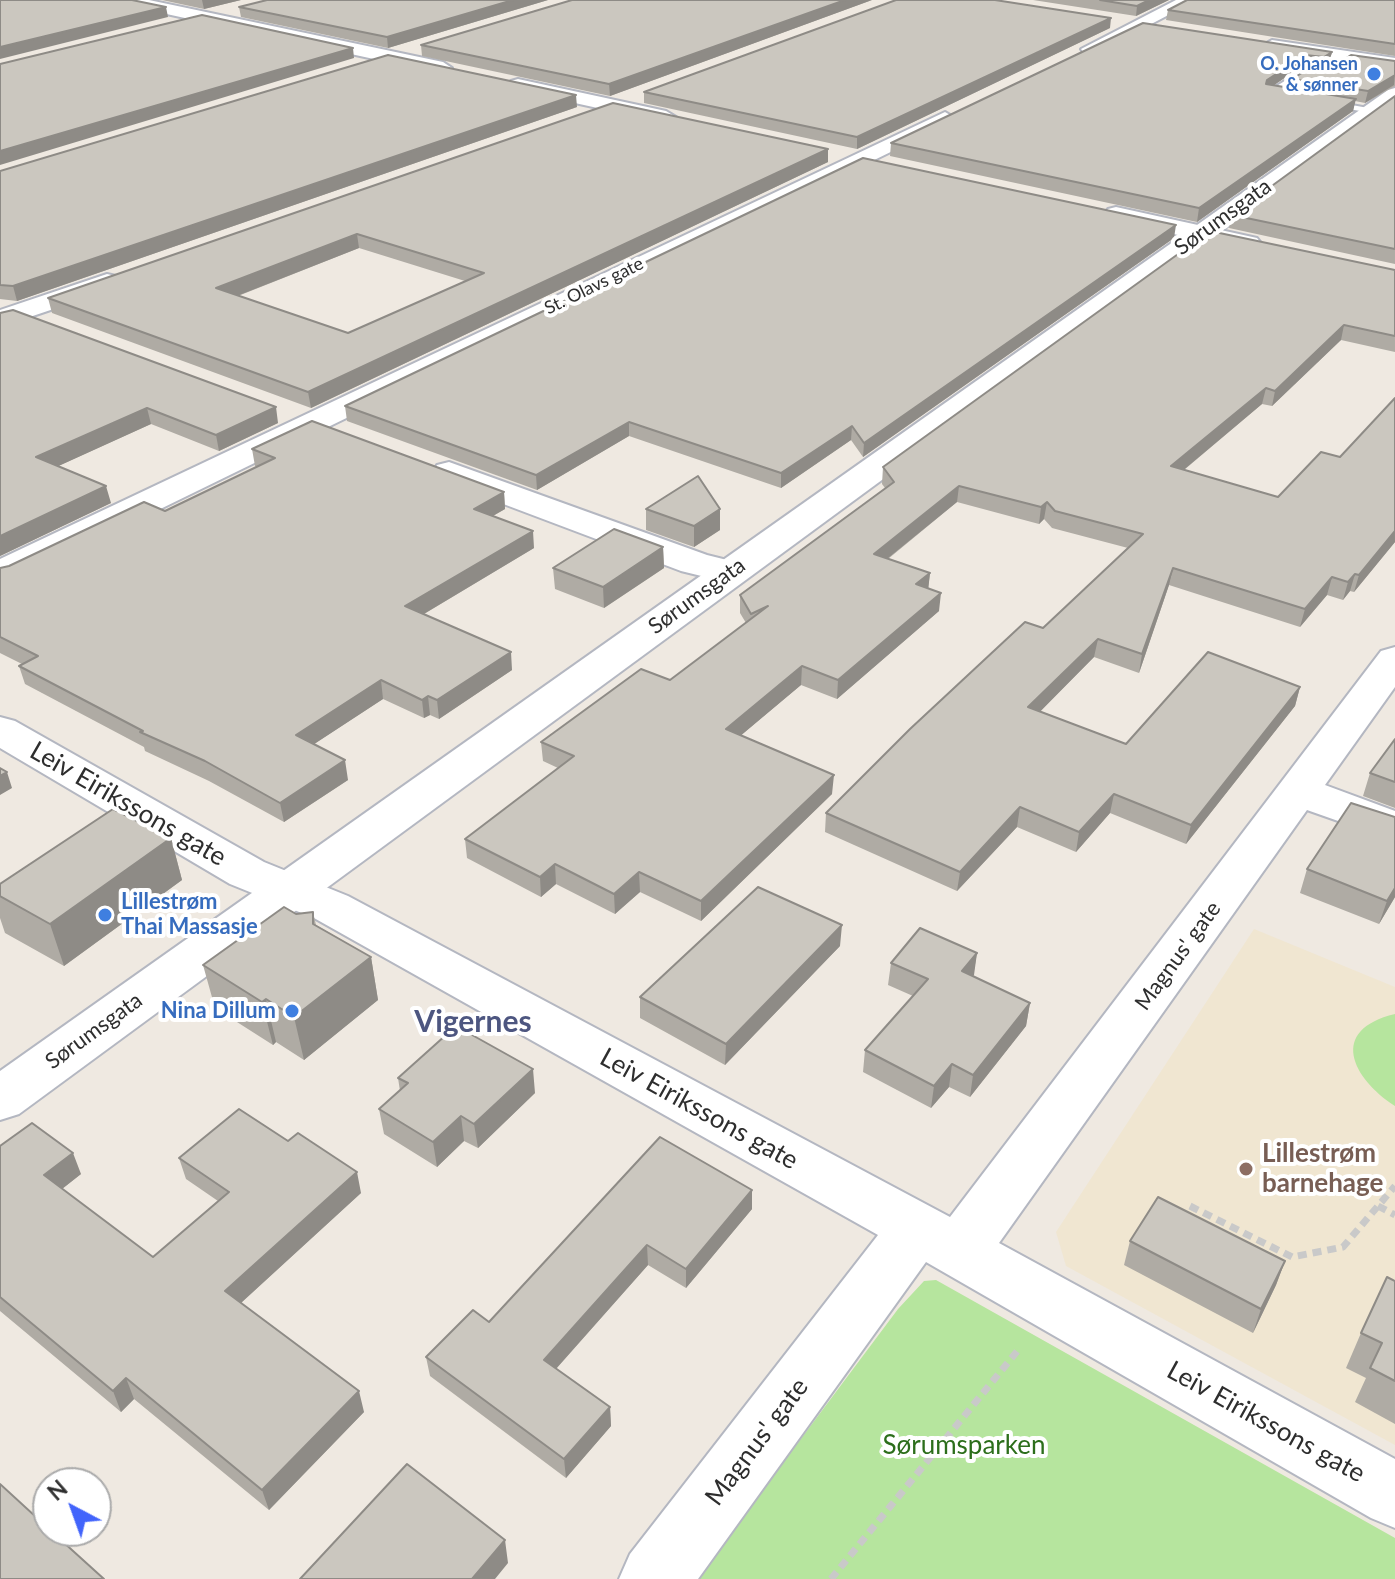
<!DOCTYPE html>
<meta charset="utf-8">
<style>
body{margin:0}
#map{position:relative;width:1395px;height:1579px;overflow:hidden;background:#efe9e1;font-family:Lato,sans-serif}
canvas{display:block}
.north{position:absolute;left:32px;top:1467px;width:80px;height:80px;box-sizing:border-box;background:#fff;border:2px solid #ababab;border-radius:50%;rotate:319deg;font-size:22px;font-weight:700;line-height:32px;text-align:center;color:#2e2e2e}
.north::after{content:'';display:block;margin:auto;width:28px;height:36px;background:#4264fb;clip-path:polygon(50% 0,100% 100%,50% 72%,0 100%)}
</style>
<div id="map">
<canvas width="1395" height="1579"></canvas>
<div class="north">N</div>
</div>
<script>
const c = document.querySelector('canvas').getContext('2d');
c.lineJoin = 'round';
function fill(path, color) { c.fillStyle = color; c.fill(path, 'evenodd'); }
function trace(path, color, width, dash) { c.strokeStyle = color; c.lineWidth = width; c.lineCap = dash ? 'butt' : 'round'; c.setLineDash(dash || []); c.stroke(path); }
function write(font, color, halo, rows, align = 'center') {
  c.font = font + ' Lato,sans-serif'; c.lineWidth = 8; c.setLineDash([]); c.textBaseline = 'middle'; c.strokeStyle = halo; c.fillStyle = color; for (const [text, x, y, turn = 0] of rows) {
    c.save(); c.translate(x, y); c.rotate((+turn || 0) * Math.PI / 180); c.textAlign = isNaN(turn) ? turn : align; if (halo) c.strokeText(text, 0, 0); c.fillText(text, 0, 0); c.restore();
  }
}
fill(new Path2D(`
 M1254,929L1395,987V1445L1066,1266L1056,1232Z`), '#f0e6d1');
fill(new Path2D(`
 M1395,1014V1106C1352,1078 1328,1030 1395,1014Z
 M936,1280L1395,1538V1579H696L898,1309L924,1281Z`), '#b6e59e');
const lane = new Path2D(`
 M1304,69L1326,73L1321,76L1310,74L1281,92L1379,110L1373,113L1267,96V92Z`);
const street = new Path2D(`
 M117,0H149L443,62L452,68L443,74L125,5Z
 M1176,0H1197L1096,53H1084L1081,49Z
 M1272,40L1395,58V70L1266,49L1263,45Z
 M518,79L666,111L676,117L666,123L511,89L508,85L511,81Z
 M945,112L955,118L952,122L13,581L0,584V559Z
 M1116,207L1257,238L1261,243L1257,248L1248,251L1108,219L1104,214L1108,209Z
 M107,274L116,276L120,282L116,288L0,327V310Z
 M449,462L707,555L743,564L748,572L743,580L730,583L681,571L437,479L433,472L437,465Z
 M1395,647V687L1325,785L1395,811V841L1307,810L999,1243L1395,1459V1528L1371,1518L926,1262L698,1579H619L630,1554L878,1235L314,918L230,884L0,748V717L15,721L264,862L348,896L950,1217L1381,651Z`);
const secondary = new Path2D(`
 M1395,88V103L19,1114L0,1120V1071L1388,90Z`);
trace(lane, '#b4b7c1', 4);
trace(street, '#b4b7c1', 4);
trace(secondary, '#b4b7c1', 4);
trace(new Path2D(`
 M1190,1206L1292,1257L1343,1247L1395,1186
 M1378,1206L1395,1215
 M831,1579L1019,1349`), '#c9c9c9', 7, [9, 6]);
fill(lane, '#fff');
fill(street, '#fff');
fill(secondary, '#fff');
fill(new Path2D(`
 M162,0H241L204,9Z
 M548,0L388,48L241,17L239,7Z
 M872,0L610,96L422,56L421,45Z
 M1033,0H1169L1136,16Z
 M1395,0V56L1166,20L1168,10Z
 M1143,23L1332,52L1329,63L1323,67H1332L1395,61V86L1365,103L1355,101L1353,111L1197,222L890,156L891,143ZM1302,66L1311,67L1292,79L1290,88L1274,85Z
 M1110,28L857,149L644,103V92Z
 M1395,96V264L1229,228L1232,215Z
 M613,103L828,149V162L311,408L52,313L48,298ZM359,248L465,281L348,333L238,296Z
 M577,107L17,301L0,299V171Z
 M1174,238L863,457L851,440L781,488L629,436L537,490L347,421L345,406Z
 M1395,270V352L1341,340L1272,406L1262,404L1184,470L1395,542L1354,592L1350,591L1343,600L1327,595L1300,627L1169,585L1139,673L1094,657L1040,711L1126,744L1300,687L1295,706L1186,844L1110,813L1076,852L1017,827L957,891L825,832L826,813L1043,628L1128,548L1052,528L1044,519L1039,524L957,502L888,559L930,573L928,589L939,611L837,699L801,685L741,735L832,794L701,921L640,892L615,914L556,884L541,897L467,858L465,839L558,768L543,761L541,742L670,680L746,623L740,613V595L885,488L882,484L883,467Z
 M0,313L278,423L219,451L151,424L58,466L111,503L0,556Z
 M252,449L504,492L505,509L493,516L534,548L424,614L512,670L439,719L430,715L424,718L383,699L314,744L348,780L284,822L209,781L145,751L144,747L25,684L19,666L22,664L0,653V568L9,566L165,511L257,467L255,466Z
 M646,509H720V530L694,547L646,530Z
 M663,547L664,568L604,608L555,589L553,568Z
 M1395,739V808L1363,796L1370,773Z
 M1395,817V897L1379,924L1300,893L1307,869Z
 M171,838L182,880L64,966L5,933L0,918V884Z
 M313,912L316,925L371,957L378,1000L304,1060L276,1042L273,1045L215,1008L203,965L296,914Z
 M840,946L725,1065L640,1018V997Z
 M977,953L973,976L1030,1003L1026,1026L970,1097L949,1087L931,1108L863,1072L865,1050L913,996L888,985L891,963Z
 M398,1078L535,1093L478,1148L464,1141L437,1167L384,1134L379,1109L400,1091Z
 M0,1146L81,1174L62,1189L153,1257L218,1201L186,1179L179,1158L361,1193L241,1303L364,1412L269,1510L134,1399L121,1412L0,1311Z
 M752,1190V1209L686,1288L648,1265L556,1369L610,1407L611,1426L566,1478L430,1376L426,1357L489,1322Z
 M1130,1241L1285,1261L1276,1285L1253,1333L1124,1265Z
 M1395,1281V1424L1355,1402L1366,1378L1346,1368L1361,1333Z`), '#afaba4');
fill(new Path2D(`
 M202,0H241L204,9Z
 M513,0H548L388,48L387,37Z
 M845,0H872L610,96L609,84Z
 M1149,0H1169L1136,16L1137,6Z
 M166,7L168,17L0,59V47Z
 M1111,18L1110,28L857,149V137Z
 M353,48L354,58L0,165V151Z
 M1332,52L1329,63L1321,68L1324,57Z
 M1305,55L1302,66L1264,92L1267,80Z
 M1395,75L1394,85L1365,103L1368,91Z
 M576,95L577,107L17,301L13,286Z
 M1356,99L1353,111L1197,222L1199,208Z
 M828,149V162L311,408L308,392Z
 M1176,225L1174,238L863,457L864,443Z
 M357,234L359,248L219,303L216,288Z
 M1344,325L1341,340L1272,406L1275,391Z
 M1266,388L1262,404L1168,483L1171,466Z
 M276,407L278,423L219,451L216,435Z
 M147,408L151,424L41,474L36,457Z
 M629,422V436L537,490L536,475Z
 M852,426L851,440L781,488V473Z
 M106,486L111,503L0,556V536Z
 M959,486L957,502L872,571L874,554Z
 M504,492L505,509L475,526L474,509Z
 M1047,502L1044,519L1039,524L1041,507Z
 M720,509V530L694,547V526Z
 M533,531L534,548L407,624L405,606Z
 M1395,531V542L1354,592L1359,575Z
 M663,547L664,568L604,608L603,587Z
 M1173,568L1169,585L1139,673L1142,654Z
 M930,573L928,591L916,584Z
 M1355,574L1350,591L1343,600L1348,582Z
 M1332,577L1327,595L1300,627L1305,609Z
 M941,593L939,611L837,699L838,680Z
 M1098,639L1094,657L1026,726L1028,707Z
 M511,652L512,670L439,719L437,700Z
 M802,666L801,685L726,748V729Z
 M381,680L383,699L299,754L296,735Z
 M1300,687L1295,706L1186,844L1191,825Z
 M428,696L430,715L424,718L422,700Z
 M345,760L348,780L284,822L280,803Z
 M7,772L12,788L0,795V776Z
 M834,775L832,794L701,921V901Z
 M1114,794L1110,813L1076,852L1079,832Z
 M1020,807L1017,827L957,891L960,872Z
 M171,838L182,880L64,966L50,924Z
 M555,864L556,884L541,897L540,877Z
 M639,872L640,892L615,914L614,894Z
 M1395,888V897L1379,924L1387,901Z
 M842,925L840,946L725,1065L726,1044Z
 M977,953L974,975L959,993L962,971Z
 M371,957L378,1000L304,1060L294,1017Z
 M266,999L276,1042L273,1045L262,1002Z
 M1030,1003L1026,1026L970,1097L973,1075Z
 M952,1064L949,1087L931,1108L934,1086Z
 M533,1069L535,1093L478,1148L474,1124Z
 M461,1116L464,1141L437,1167L433,1142Z
 M73,1153L81,1174L53,1196L44,1175Z
 M357,1172L361,1193L231,1312L225,1291Z
 M752,1190V1209L686,1288V1269Z
 M647,1245L648,1265L546,1380L544,1360Z
 M1285,1261L1276,1285L1253,1333L1261,1309Z
 M126,1378L134,1399L121,1412L113,1391Z
 M359,1391L364,1412L269,1510L262,1490Z
 M610,1407L611,1426L566,1478L564,1459Z
 M505,1540L508,1563L495,1579H472Z`), '#8e8b86');
const building = new Path2D(`
 M0,0H132L166,7L0,47Z
 M267,0H513L387,37L239,7Z
 M572,0H845L609,84L421,45Z
 M896,0H995L1111,18L857,137L644,92Z
 M1100,0H1149L1137,6Z
 M1187,0H1395V44L1168,10Z
 M202,15L353,48L0,151V64Z
 M1143,23L1332,52L1324,57L1305,55L1267,80L1266,84L1356,99L1199,208L891,143Z
 M388,55L576,95L13,286L0,285V171Z
 M1351,55L1395,61V75L1368,91L1292,79L1313,66L1332,67Z
 M1395,96V249L1232,215Z
 M613,103L828,149L308,392L48,298ZM357,234L484,273L348,333L216,288Z
 M863,158L1176,225L864,443L852,426L781,473L629,422L536,475L345,406Z
 M1210,231L1395,270V336L1344,325L1275,391L1266,388L1171,466L1278,497L1321,452L1340,457L1395,398V531L1359,575L1355,574L1348,582L1332,577L1305,609L1173,568L1142,654L1098,639L1028,707L1126,744L1208,652L1300,687L1191,825L1114,794L1079,832L1020,807L960,872L826,813L910,729L1025,622L1043,628L1143,534L1055,511L1047,502L1041,507L959,486L874,554L930,573L916,584L941,593L838,680L802,666L726,729L834,775L701,901L639,872L614,894L555,864L540,877L465,839L574,756L541,742L641,669L670,680L768,606L751,614L740,595L894,482L883,467Z
 M13,310L276,407L216,435L147,408L36,457L106,486L0,536V313Z
 M312,421L504,492L474,509L533,531L405,606L511,652L437,700L428,696L422,700L381,680L296,735L345,760L280,803L205,761L140,732L143,731L19,666L38,656L0,637V568L9,566L144,502L165,511L275,458L252,449Z
 M698,476L720,509L694,526L646,509Z
 M614,529L663,547L603,587L553,568Z
 M1395,739V782L1370,773Z
 M0,768L7,772L0,776Z
 M1351,803L1395,817V888L1387,901L1307,869Z
 M113,809L171,838L50,924L0,896V884Z
 M758,887L842,925L726,1044L640,997Z
 M284,907L296,914L313,912V924L371,957L294,1017L266,999L262,1002L203,965Z
 M920,928L977,953L962,971L1030,1003L973,1075L952,1064L934,1086L865,1050L928,979L891,963Z
 M456,1026L533,1069L474,1124L461,1116L433,1142L379,1109L408,1083L398,1078Z
 M239,1109L288,1141L298,1133L357,1172L225,1291L359,1391L262,1490L126,1378L113,1391L0,1297V1146L32,1123L73,1153L44,1175L153,1257L229,1192L179,1158Z
 M660,1137L752,1190L686,1269L647,1245L544,1360L610,1407L564,1459L426,1357L473,1310L489,1322Z
 M1158,1197L1285,1261L1261,1309L1130,1241Z
 M1387,1277L1395,1281V1381L1370,1368L1382,1343L1361,1333Z
 M407,1464L505,1540L472,1579H300Z
 M0,1484L48,1528V1531H51L104,1579H0Z`);
fill(building, '#cbc7bf');
trace(building, '#8e8b86', 2);
for (const [x, y, r, color] of [
 [1374,74,8,"#3f7fe0"],
 [105,915,8,"#3f7fe0"],
 [292,1011,8,"#3f7fe0"],
 [1246,1169,8,"#8d6e63"]
]) { const dot = new Path2D(); dot.arc(x, y, r, 0, 2 * Math.PI); c.fillStyle = color; c.fill(dot); trace(dot, '#fff', 3); }
write('bold 18px', '#366cbe', '#fff', [
 ["O. Johansen",1358,64],
 ["& sønner",1358,85]
], 'right');
write('18px', '#2e2e2e', '#fff', [
 ["St. Olavs gate",594,286,-26]
]);
write('22px', '#2e2e2e', '#fff', [
 ["Sørumsgata",1223,217,-36],
 ["Sørumsgata",697,596,-36],
 ["Magnus' gate",1178,956,-54],
 ["Sørumsgata",94,1031,-36]
]);
write('bold 22px', '#366cbe', '#fff', [
 ["Lillestrøm",121,902],
 ["Thai Massasje",121,927],
 ["Nina Dillum",276,1011,"right"]
], 'left');
write('26px', '#2e2e2e', '#fff', [
 ["Leiv Eirikssons gate",128,804,30],
 ["Leiv Eirikssons gate",699,1109,29],
 ["Leiv Eirikssons gate",1266,1422,29],
 ["Magnus' gate",757,1442,-53]
]);
write('bold 26px', '#785e54', '#fff', [
 ["Lillestrøm",1262,1154],
 ["barnehage",1262,1184]
], 'left');
write('26px', '#2c6e1b', '#fff', [
 ["Sørumsparken",964,1446]
]);
write('bold 30px', '#4d5680', '#fff', [
 ["Vigernes",473,1022]
]);
</script>
